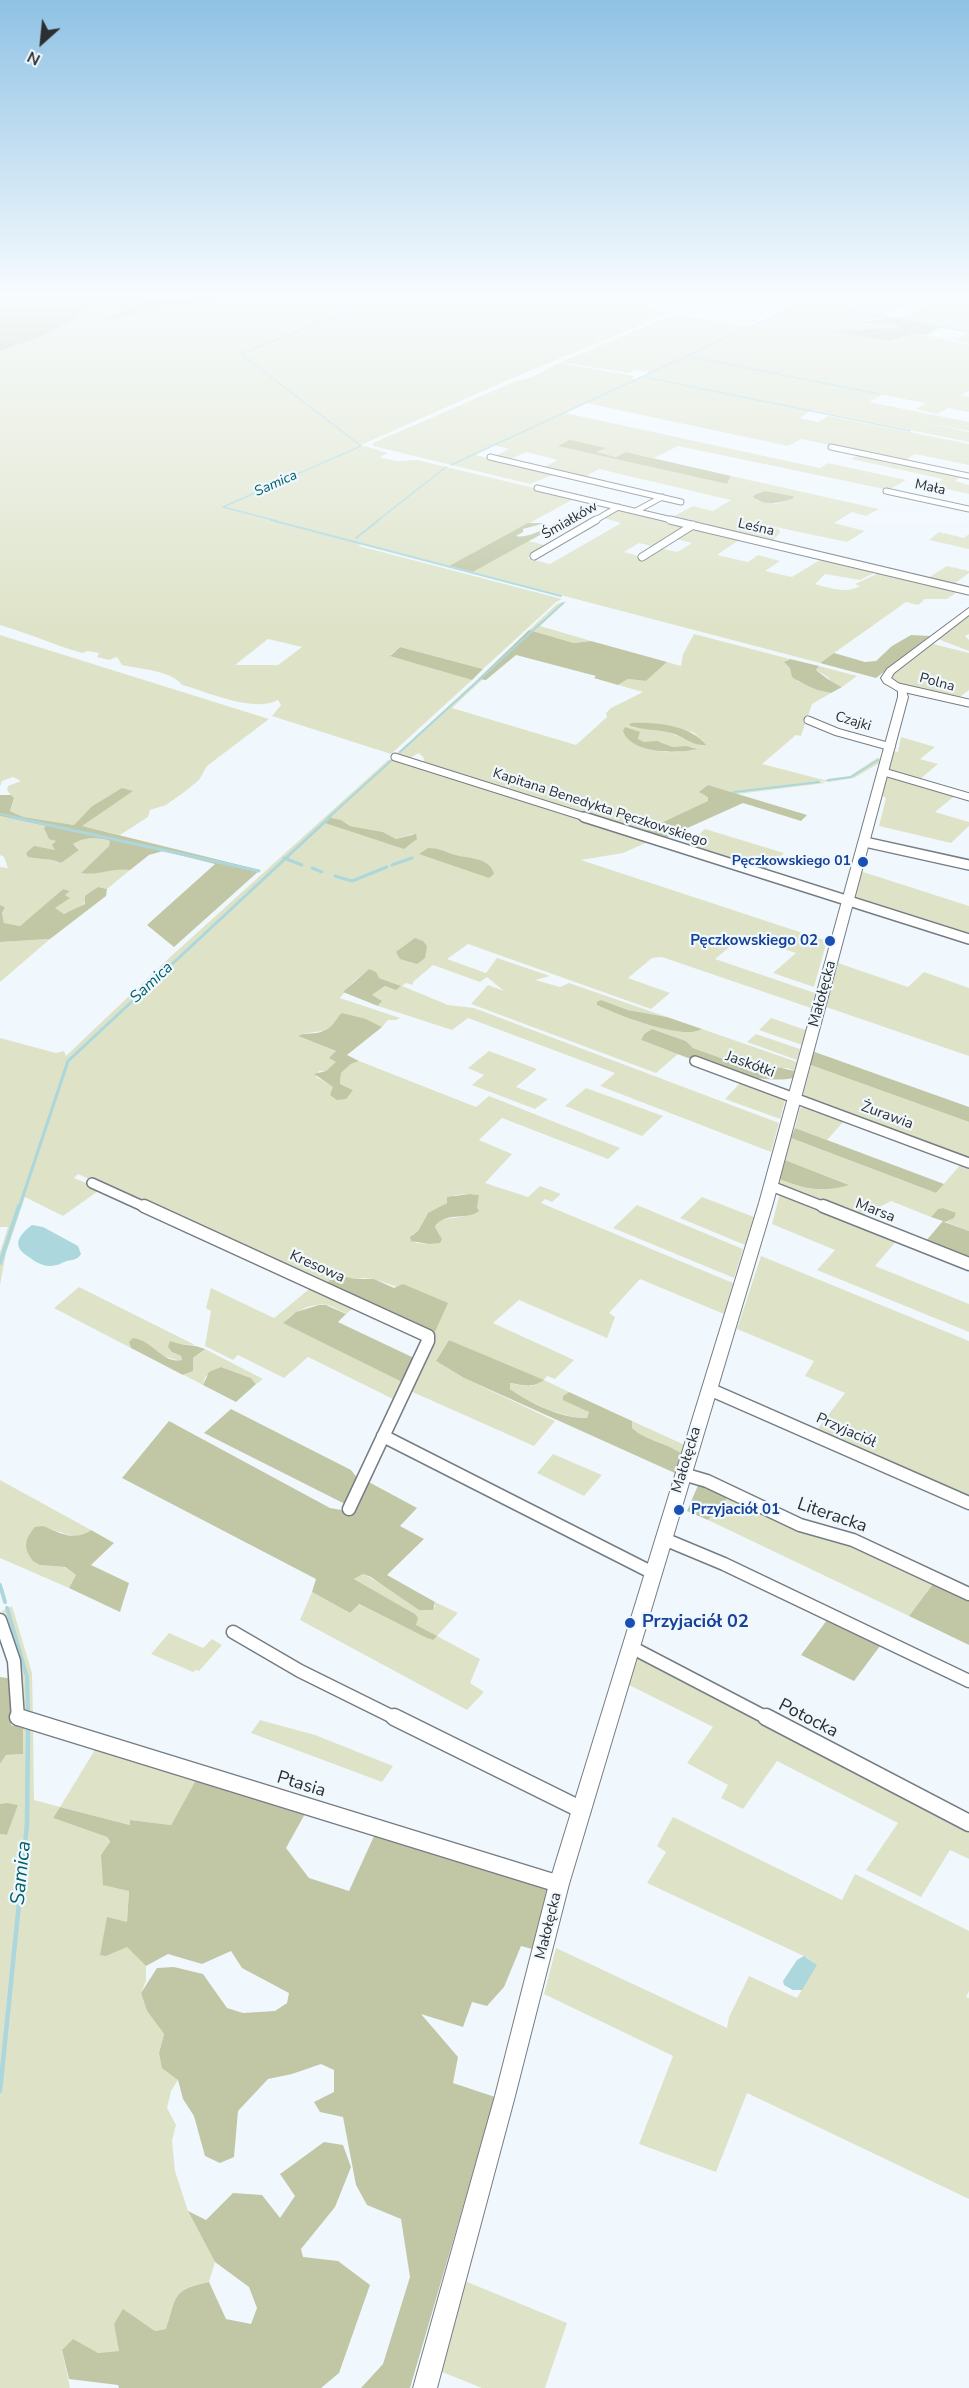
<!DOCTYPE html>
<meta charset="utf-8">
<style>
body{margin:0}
#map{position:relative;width:969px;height:2388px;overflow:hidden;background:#f0f8fe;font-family:"Nunito Sans",sans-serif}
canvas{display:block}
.north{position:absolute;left:12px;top:12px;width:60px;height:60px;-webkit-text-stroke:4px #f0f8fe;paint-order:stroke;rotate:207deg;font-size:16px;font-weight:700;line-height:24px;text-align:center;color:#2b2f32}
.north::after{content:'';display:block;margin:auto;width:21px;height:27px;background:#2b2f32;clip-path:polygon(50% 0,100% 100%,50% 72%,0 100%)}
</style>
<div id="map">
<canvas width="969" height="2388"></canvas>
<div class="north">N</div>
</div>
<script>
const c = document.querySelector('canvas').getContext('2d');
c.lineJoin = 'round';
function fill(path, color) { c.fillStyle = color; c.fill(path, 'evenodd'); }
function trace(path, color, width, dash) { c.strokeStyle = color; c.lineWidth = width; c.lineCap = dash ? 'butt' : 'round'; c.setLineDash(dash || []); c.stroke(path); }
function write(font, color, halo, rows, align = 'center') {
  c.font = font + ' "Nunito Sans",sans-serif'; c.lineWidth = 4.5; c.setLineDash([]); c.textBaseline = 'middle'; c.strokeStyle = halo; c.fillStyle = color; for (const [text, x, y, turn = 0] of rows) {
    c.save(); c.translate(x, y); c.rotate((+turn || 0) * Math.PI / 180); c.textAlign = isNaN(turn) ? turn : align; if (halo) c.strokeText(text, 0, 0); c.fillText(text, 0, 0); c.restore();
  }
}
fill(new Path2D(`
 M76,294H222L177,300Z
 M263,294H353L355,295L352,298C364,296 375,296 387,295C394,294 399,297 406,294H624L654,310L672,312L508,380L361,445L388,453L380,457L382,458L397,461L417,460L576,498L449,566L360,544L359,546L562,599L556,602L483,669L400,647L390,655L472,680L391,754L272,716L281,705L278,700C253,713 208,692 182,685C171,670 139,669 122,665L117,657L109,660L97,657L99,653L88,651L82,653C54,645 28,633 0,625V351L38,338L77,318V315C90,302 105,308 122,305L125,307L102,321C121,319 137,312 156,309C192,302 227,298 263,294ZM268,639L302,647L278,665H235Z
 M721,294H753H737L758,296L759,299L773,298L759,294H926L882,315L904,317L941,300L950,302L969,294V344L956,340L968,332C946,328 873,310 858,324L887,323L897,325L898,328L891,330H834L889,341L916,333L969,345V391L961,395L969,397V412L948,408L937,414L916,409L926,403L882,395L869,402L969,422V431L915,421L969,432V442L811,410L800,418L818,422L829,416L969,444V465L915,454L904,461L801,439L788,446L586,403L565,413L820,468L828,463L906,480L889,490L678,446L654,458L626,452L616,457L595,452L605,448L559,446L727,484L731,476L879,509L866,516L852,512L834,523L865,531L847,542L752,522L779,529L780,533L772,541L670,518L693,506L713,511L731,500L599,469L583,478L542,468L558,460L526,452L509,460L495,456L509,449L494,445L475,455L555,474L530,484L373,446V443L516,381L530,378L559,363L634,376L632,378L634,380L650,372L636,370L628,373L561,362L674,314L750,327L801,303L716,296ZM765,491L793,496L794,498L776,504L757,501L756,494Z
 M861,454L963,475L955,481L969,485V494L933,486L943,479L851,459Z
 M620,509L687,525L655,547L639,543L624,552L645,558L660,548L677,552L692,543L676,539L694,528L742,538L717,555L748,562L758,555L780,561L765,571L792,577L823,558L880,570L860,580L825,574L815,584C829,588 848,594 860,586L855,584L879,573L960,590L947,599H925L918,605L906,602L820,663L473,572L529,541L548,546L527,558L550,564L621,523L604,518Z
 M939,532L964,538L969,534V549L929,540Z
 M947,566L969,571V573L954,584L928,578Z
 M567,601L540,626L591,641L574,643L529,630L557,604Z
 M969,615V634L965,636L969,640V651L938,639Z
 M694,634L790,659L786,660L797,681L821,691L831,693L812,704L801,736L796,735L762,764L824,780L850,776L877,758L883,759L881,762L854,778L829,782L819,781L825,783L737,794L708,785L709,801L642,832L423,763L424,758L419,753L406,760L395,755L478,679L482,680L452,708L576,745L607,717L606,713L611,708L643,692L618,685L628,679L646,681L667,662L681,666L683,654ZM664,725L693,732L703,741V746L668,732L633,727ZM640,732L638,739L643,742H661L673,747H694C677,757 650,751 633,743Z
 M0,635L269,719L207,766L199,780L183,793L166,805L150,810L148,817L120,835L81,826L91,807L74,825L22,817L10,811L14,799L7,790L8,786L21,781L13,777L2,781L0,787Z
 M933,644L969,653V690L957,699L903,684L890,678L891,674Z
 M819,666L857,676L842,687L832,683L828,677L816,670Z
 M901,737L935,747L920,759L938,764L919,780L888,769L893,751L898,752Z
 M396,759L395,761L650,841L623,853L581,860L827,941L814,987L773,973L796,953L743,936L715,959L815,993L811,1008L662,957L652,958L628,978L670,993L651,1009L468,944L447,959L486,973L497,958L550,976L535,980L560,987L569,983L667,1017L628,1010L601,1000L597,1005C616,1015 685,1041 702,1029L797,1062L794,1071L788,1068L768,1069L764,1073L693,1048L686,1041L652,1029L644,1034L641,1040L678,1054L656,1073L471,1004L488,985L504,991L487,977L480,982L433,965L413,982V985L406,983L402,986L448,1005L474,1008L779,1123L771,1152L600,1086L615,1073L468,1018L452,1030L378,1006L381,1003L379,999L371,996L385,986H401L379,978L369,969L352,983L340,998L400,1018L396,1020H388L382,1027L366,1019L337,1018C325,1038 315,1028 298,1036L336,1051L332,1060L337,1062L326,1071H319L316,1077L334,1087L353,1090L340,1084L341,1073L351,1064L359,1061L476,1107L489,1096L620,1148L608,1159L502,1118L479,1140L512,1154L485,1183L528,1197L540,1186L561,1194L552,1202L545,1199L541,1203L733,1283L724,1314L640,1279L609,1313L615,1317L607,1338L519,1300L493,1323L574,1360L555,1379L547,1376L544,1380L569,1392L563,1396L589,1412L587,1418C562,1418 530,1403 510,1389L509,1383C524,1385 531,1390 543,1380L449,1340L436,1361L464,1378L555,1421L534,1446L408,1390L447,1304L374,1279L363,1278L324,1285L78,1174L74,1178L101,1189L63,1216L25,1197L6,1253L0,1285V1252L8,1227H0V1038L56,1053L64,1051L66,1056L168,959L388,760ZM344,822L350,826L383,832L396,839L413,834V842L407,846L326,823ZM470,1194L479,1195C475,1221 462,1215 441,1220L435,1227L440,1235L429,1244L416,1243L412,1235L418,1231L426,1216L442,1207L455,1195Z
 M890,776L957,794L935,812L969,822V826L951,843L879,826L886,798L882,796L886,778Z
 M0,816L46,826L57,841L55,850L37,859L44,857L61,863L79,849L72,843C83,837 99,837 110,841V845L82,872L119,868L130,870L107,889L98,887C89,899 80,911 64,914L54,908L69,898L65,895L70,891L63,889L20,926L4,923L2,913L5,907L0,905V867L8,868L4,857L0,855Z
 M705,829L784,853L764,871L685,846Z
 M860,871L969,906V936L853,898Z
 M50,939L0,982V942Z
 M838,963L908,987L924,972L969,988V1056L826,1007Z
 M771,1018L806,1030L802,1045L759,1030Z
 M756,1034L800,1049L797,1060L747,1042Z
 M489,1051L537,1069L516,1087L548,1099L535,1109L472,1085L484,1075L468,1068Z
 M811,1065L969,1122V1160L802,1098Z
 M742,1081L786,1097L780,1119L725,1099Z
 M586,1088L663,1116L642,1136L565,1106Z
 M808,1106L845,1120L827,1140L795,1128L800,1108Z
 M791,1138L936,1193L961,1164L969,1167V1231L943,1221L956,1214L944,1208L938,1209L931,1217L891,1201L860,1217L777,1184L779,1179C802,1188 823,1194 847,1184L785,1160Z
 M780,1193L898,1239L875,1266L969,1304V1332L817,1270L835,1250L772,1224Z
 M702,1197L754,1217L745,1245L680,1218Z
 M637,1205L743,1249L734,1278L613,1228Z
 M761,1256L969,1341V1499L816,1431L845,1393L805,1376L814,1361L737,1329Z
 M313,1286L357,1305L346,1314C341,1311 334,1307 328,1305C314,1302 291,1312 284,1323L404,1383L395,1400L308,1357L284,1378L238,1355L233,1360L205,1346L211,1311L206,1308L211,1288L274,1318Z
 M79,1287L195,1345L177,1344L172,1352L181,1356L182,1360C172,1362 142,1346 130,1342L131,1348L54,1308Z
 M205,1349L263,1379L256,1384L251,1378L221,1367L205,1377L203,1385L184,1375L193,1371V1358Z
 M632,1421L687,1446L684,1455C668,1443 646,1441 632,1428Z
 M553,1454L602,1475L584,1496L537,1473Z
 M0,1480L91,1530L79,1537C62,1536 44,1520 30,1533L40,1565L64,1567L76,1575L69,1588L0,1558Z
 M729,1496L830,1537L933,1584L909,1616L708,1520Z
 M363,1574L388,1587L419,1610L435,1607V1602L458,1613L437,1636L480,1659L470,1683L484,1692L467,1710L300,1620L312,1592L350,1613L358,1604L432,1640L416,1625L415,1614L354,1579Z
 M12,1606L32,1673L33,1718L24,1717L20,1669L2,1611Z
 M169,1633L203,1648L212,1639L222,1645L199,1671L196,1670L193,1672L151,1654Z
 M636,1657L654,1662L969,1827V1859L950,1850L921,1897L866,1870L898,1823L777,1761L743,1809L721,1798L728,1785L687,1763L713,1727L629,1685L630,1668Z
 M260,1720L315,1735L393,1766L382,1782L251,1733Z
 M33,1727L34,1800L60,1807L96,1748L196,1780L171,1825L130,1820L131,1825L60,1807L53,1818L107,1837L129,1890L127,1922L106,1956L127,1946L146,1966V1981L141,1993L147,2011L164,2034L159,2053L178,2080L171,2091L167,2108L176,2125L172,2141L175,2171L188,2211L215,2262L209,2282C173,2289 176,2295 166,2329L155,2331L124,2310L114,2324L120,2351L98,2353L62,2350L70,2388H0V1834L7,1835L18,1805L0,1804V1764L6,1755L23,1754V1728Z
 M673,1817L842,1900L855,1874L969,1931V1991L966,1997L969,1998V2199L747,2093L716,2172L639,2144L673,2056L544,1994L556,1948L727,2028L729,2017L749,1976L797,1998L816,1965L808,1958L647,1883L666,1852L657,1846Z
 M460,2279L567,2323L545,2388H482L437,2370Z`), '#dee3c8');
fill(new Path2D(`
 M0,294H75L177,300L222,294H263C225,298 187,303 150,310C133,314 118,320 100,322L117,313L125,307C109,304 89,304 77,315L78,318L38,338L0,351Z
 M891,318L941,327L926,335L916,333L889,341L830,331L898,328L897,325L887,323H853Z
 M570,440L606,448L596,452L616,457L626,452L731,476L727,484L558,446Z
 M765,491L793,496L794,498C781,503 765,507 753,497L756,494Z
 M593,503L596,504L473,572L449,566L528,523H545L523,529V532L516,536C534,541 574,509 593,503Z
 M529,630L574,643L591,641L667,662L646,681L628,679L618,685L594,678L596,676L516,655L486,680L478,679Z
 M911,635L930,636L876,678L820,663L834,653L865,662L876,661L892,646Z
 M400,647L483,669L472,680L390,656Z
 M790,659L819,666L816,670C823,676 835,684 842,687L831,693C817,691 804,685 792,677L790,668L784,662Z
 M631,723C655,722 691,725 706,745C694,747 683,736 671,733C657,729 643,731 629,725Z
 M625,727L640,732L638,739L644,742L657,741L673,747L686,746L697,749C677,754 631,754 623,731Z
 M708,785L807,815L801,821L743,803L663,839L642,832L708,801V797L699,792Z
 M122,788L133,791L82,826L260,870L174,947L147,925L215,864L163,851L149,855L130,870C113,867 99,876 81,873L109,846L110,841C99,837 83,837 73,844L79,850L61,863C48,857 41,860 28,857L26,853L34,846L55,850L52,845L56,841L49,839L44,828L46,826L0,816V795H11L14,798L10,811L23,817L74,825L91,807Z
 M331,818L341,820L350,826L383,832L396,839L416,834L417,839L404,849L325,823Z
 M428,848C438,848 443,851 452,854C465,859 490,856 494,874L489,878L419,854Z
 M98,887L107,889L106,896L50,939L0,942V905L5,907L2,913L4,923L20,926L63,889L70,891L65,895L70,898L55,908L64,914L85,904V896Z
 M415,938L423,941L427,946L425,958L417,964L400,959L396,952Z
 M369,969L376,972L379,978L401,986L396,990L385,986L372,995L382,1001L378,1006L343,992Z
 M601,1000L628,1010L667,1017L702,1029C684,1041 617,1015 597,1005V1002Z
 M342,1013L366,1019L382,1027L347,1055L359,1061L351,1064L341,1073L340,1084L353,1090L346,1099L337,1100L330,1095L333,1087L314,1074L326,1071L336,1062L329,1058L336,1051L298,1036C306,1032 315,1035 323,1031C333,1028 335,1019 342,1013Z
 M652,1029L686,1041L693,1048L763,1073L773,1066L794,1071L793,1078C751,1087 682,1055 641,1040L644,1034Z
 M812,1051L969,1107V1122L808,1064Z
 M795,1128L944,1184L936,1193L791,1138Z
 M785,1160L849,1185C821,1193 805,1189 779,1179Z
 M470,1194L479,1195L477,1208L479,1211C466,1221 444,1211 435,1227L442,1239L440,1243L429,1244L411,1241L410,1237L418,1231L428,1213L447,1203V1197Z
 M943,1208L956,1213L954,1218L944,1222L969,1231V1259L925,1242L943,1221L931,1217L938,1209Z
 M337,1275L355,1279H374L394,1288L403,1284L448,1303L434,1334L324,1285Z
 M319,1305H326L346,1314L338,1322L414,1358L404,1383L283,1323L296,1312Z
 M133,1338C154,1341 162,1364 182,1360L181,1356L172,1352L168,1347L170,1341C182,1346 193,1344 205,1349L193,1358V1371L183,1375L131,1348L129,1342Z
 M449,1340L544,1380C531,1389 524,1385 510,1383V1389C530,1403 562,1419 587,1418L589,1412L563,1400V1396L569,1392L632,1421V1428C646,1441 668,1443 684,1455L677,1474L464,1378L436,1361Z
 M221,1367L251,1378L256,1384L236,1402L203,1385L209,1372Z
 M231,1409L351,1470L358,1479L345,1504L204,1433Z
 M169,1421L330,1508L353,1512L367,1481L417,1508L400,1526L424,1539L387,1575L435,1602L433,1610H419L371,1577L363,1574L354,1579L415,1614L418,1618L416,1625L437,1636L433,1640L427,1638L359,1604L350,1613L312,1592L316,1579L122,1478Z
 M699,1483L729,1496L708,1520L687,1511Z
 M43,1526C61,1533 74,1542 91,1530L114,1543L91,1565L129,1583L120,1612L69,1588L76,1575L65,1567L40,1565L33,1561C23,1549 24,1539 35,1527Z
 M933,1584L969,1600V1645L909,1616Z
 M827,1620L880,1646L854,1681L801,1655Z
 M0,1677L14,1679L11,1725L23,1728V1754L6,1755L0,1764Z
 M196,1780L306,1812L286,1848L309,1878L349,1891L375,1834L543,1885L549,1890L532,1949L521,1946L504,1987L487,2006L472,2002L463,2027L421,2014L458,2057L453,2083L495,2097L410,2388H361L383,2364L410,2277L401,2219L367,2205L356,2185L343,2117L320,2112L314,2102L334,2092V2070L321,2064L292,2074L268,2079L238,2111L234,2157L220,2163L205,2156L194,2116L183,2099L178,2080L162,2068L159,2053L164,2034L147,2011L141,1993L157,1968L174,1967L203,1974L227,2008L243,2013L275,2011L287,2003L289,1993L242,1968L231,1951L202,1964L168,1954L146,1966L127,1947L106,1956L100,1955L107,1917L127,1922L129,1891L103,1885L101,1855L110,1842L107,1837L53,1818L60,1807L130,1825V1820L171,1825Z
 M7,1803L18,1805L7,1835L0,1834V1804Z
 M324,2142L343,2145L351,2167L335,2207L301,2249L303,2257L338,2261L370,2285L339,2373L321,2388H119L118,2385L69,2379L62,2350L73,2339L98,2353L119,2351L114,2324L123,2309L155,2331L166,2329C177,2296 171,2290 209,2282L226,2319L251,2324L257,2308L249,2287L215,2262L188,2211L206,2220L233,2193L262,2195L280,2218L295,2196L280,2174Z`), '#c1c7a5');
fill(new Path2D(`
 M32,1225L43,1227L78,1246L81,1254C77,1261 72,1259 64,1262C61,1263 59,1265 56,1265C45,1268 37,1263 29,1257C11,1246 18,1236 32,1225Z
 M804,1956L817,1965L802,1990H793L784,1985L783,1981L797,1960Z`), '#abd7dd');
trace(new Path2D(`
 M687,356L879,394
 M644,377L910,431
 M451,465L804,302L969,332
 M277,521L223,507L361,446L241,354L391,294
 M377,521L446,467`), '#abd7dd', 1.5);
trace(new Path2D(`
 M271,520L561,596
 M356,538L379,520
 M400,752L563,603
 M828,780L851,777L878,760
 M734,792L819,782
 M0,814L19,818
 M328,818L393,759`), '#abd7dd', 2);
trace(new Path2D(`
 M12,817L259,871
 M284,858L302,865
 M392,865L412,858
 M312,868L322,872
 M335,876L352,881L387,867
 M19,1208L68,1061L330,817`), '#abd7dd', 3);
trace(new Path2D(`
 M0,1263L19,1206
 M0,1585L5,1602
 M7,1608L27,1677L28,1714`), '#abd7dd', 4);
trace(new Path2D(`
 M0,2091L27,1824L28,1726`), '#abd7dd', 4.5);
const minorFar4 = new Path2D(`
 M831,447L969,476
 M490,457L681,502
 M537,488L676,521
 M886,491L969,509
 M636,511L662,497
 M594,521L618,507`);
const minorFar3 = new Path2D(`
 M670,520L969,591
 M534,556L596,520
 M642,557L693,525
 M898,687L969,703
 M808,720L837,732L891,747
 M395,757L588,818
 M884,772L969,797`);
const minorFar2 = new Path2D(`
 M584,817L969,939
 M865,842L969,865
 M695,1061L969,1163
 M92,1183L147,1208
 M771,1186L827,1208`);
const minorFar1 = new Path2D(`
 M144,1206L428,1336V1341L349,1509
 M823,1206L969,1264
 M709,1389L969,1503
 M383,1436L653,1573
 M683,1474L707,1481L800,1525L853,1540L969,1594
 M664,1539L724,1564L969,1681
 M0,1620L14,1661L18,1719
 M233,1632L300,1671L397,1719
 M631,1647L769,1719`);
const minor = new Path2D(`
 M18,1717L559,1884
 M394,1717L582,1810
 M766,1717L969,1823`);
const tertiary = new Path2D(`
 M969,608V615L894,673L891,678L905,688L908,697L773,1203L569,1884L515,2096L437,2388H413L495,2096L549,1884L759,1203L898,697V691L884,683L881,678L887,669Z`);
trace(minorFar4, '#757d84', 7);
trace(minorFar3, '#757d84', 9);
trace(minorFar2, '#757d84', 12);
trace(minorFar1, '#757d84', 15);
trace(minor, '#757d84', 19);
trace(tertiary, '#757d84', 2);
trace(minorFar4, '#fff', 5);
trace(minorFar3, '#fff', 7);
trace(minorFar2, '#fff', 9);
trace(minorFar1, '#fff', 12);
trace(minor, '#fff', 16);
fill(tertiary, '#fff');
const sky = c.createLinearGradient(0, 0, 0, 628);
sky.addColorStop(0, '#8fc2e4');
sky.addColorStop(0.47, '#f8fcff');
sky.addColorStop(1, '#f8fcff00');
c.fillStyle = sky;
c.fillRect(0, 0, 969, 628);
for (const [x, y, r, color] of [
 [863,862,6,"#1a4fb4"],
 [830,941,6,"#1a4fb4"],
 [679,1510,6,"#1a4fb4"],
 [630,1623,6,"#1a4fb4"]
]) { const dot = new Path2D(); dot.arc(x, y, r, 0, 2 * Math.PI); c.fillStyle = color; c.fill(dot); trace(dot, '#f0f8fe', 2); }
write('italic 14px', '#005f69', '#f0f8fe', [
 ["Samica",276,484,-24]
]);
write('14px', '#2b2f32', '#f0f8fe', [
 ["Mała",930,488,12],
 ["Śmiałków",570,521,-30],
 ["Leśna",756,528,13],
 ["Polna",937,683,15],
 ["Czajki",853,722,17],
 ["Kapitana Benedykta Pęczkowskiego",600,808,18]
]);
write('bold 14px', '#164399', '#f0f8fe', [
 ["Pęczkowskiego 01",851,862]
], 'right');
write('bold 15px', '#164399', '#f0f8fe', [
 ["Pęczkowskiego 02",818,941],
 ["Przyjaciół 01",691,1510,"left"]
], 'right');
write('15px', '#2b2f32', '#f0f8fe', [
 ["Małołęcka",823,994,-75],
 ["Jaskółki",750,1065,20],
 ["Żurawia",887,1116,20],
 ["Marsa",875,1211,21],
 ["Kresowa",317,1267,24],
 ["Przyjaciół",846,1431,24],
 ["Małołęcka",687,1460,-73],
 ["Małołęcka",549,1926,-76]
]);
write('italic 16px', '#005f69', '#f0f8fe', [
 ["Samica",152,983,-43]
]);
write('18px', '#2b2f32', '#f0f8fe', [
 ["Literacka",832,1516,19],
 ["Potocka",808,1719,27],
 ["Ptasia",301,1785,17]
]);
write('bold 18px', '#164399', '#f0f8fe', [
 ["Przyjaciół 02",642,1623]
], 'left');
write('italic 20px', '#005f69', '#f0f8fe', [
 ["Samica",22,1873,-84]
]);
</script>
